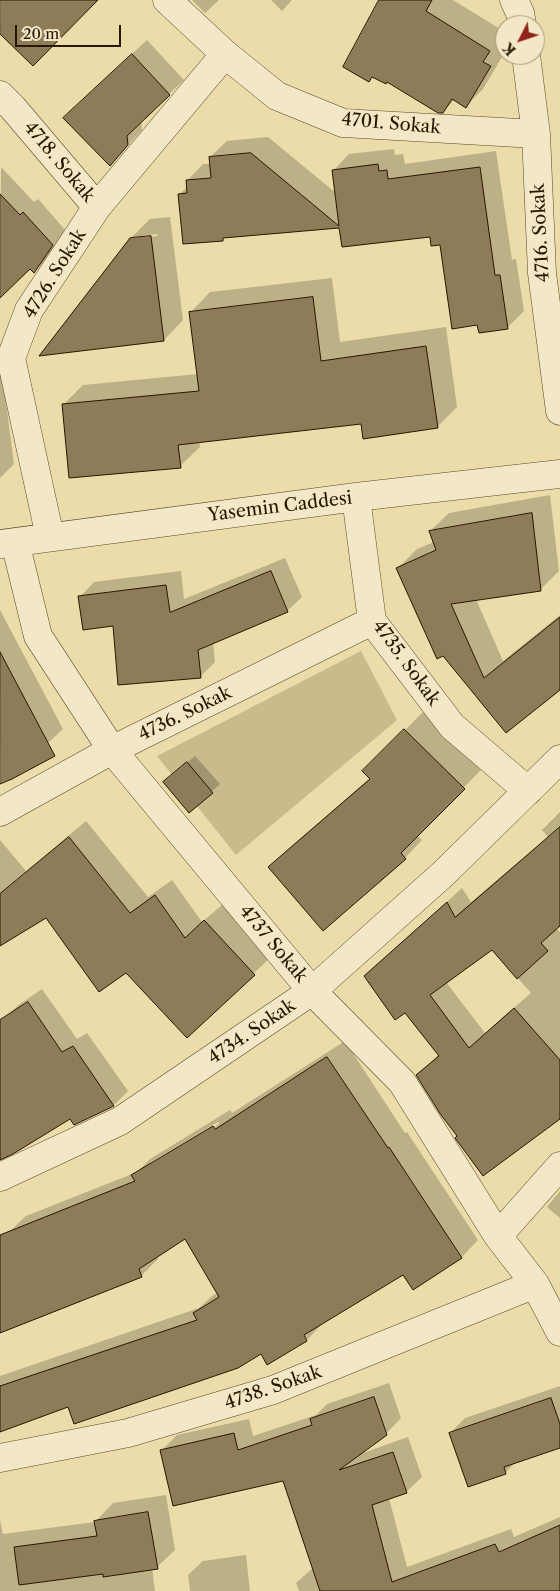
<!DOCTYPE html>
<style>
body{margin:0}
#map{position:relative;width:560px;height:1591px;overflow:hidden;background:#ebdca9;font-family:"Libre Caslon Text",serif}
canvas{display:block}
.north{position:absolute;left:495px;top:15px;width:50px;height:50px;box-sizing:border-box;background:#f2e8c7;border:1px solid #a29477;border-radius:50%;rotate:229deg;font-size:14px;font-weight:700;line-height:20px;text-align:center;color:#291500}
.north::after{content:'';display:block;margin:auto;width:18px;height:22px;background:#8f2418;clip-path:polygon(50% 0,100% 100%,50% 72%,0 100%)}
.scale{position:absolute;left:15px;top:25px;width:106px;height:22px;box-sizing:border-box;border:2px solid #291500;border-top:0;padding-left:6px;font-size:15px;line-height:18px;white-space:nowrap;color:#291500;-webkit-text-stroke:4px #f2e8c7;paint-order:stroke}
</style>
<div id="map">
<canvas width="560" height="1591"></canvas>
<div class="north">K</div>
<div class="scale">20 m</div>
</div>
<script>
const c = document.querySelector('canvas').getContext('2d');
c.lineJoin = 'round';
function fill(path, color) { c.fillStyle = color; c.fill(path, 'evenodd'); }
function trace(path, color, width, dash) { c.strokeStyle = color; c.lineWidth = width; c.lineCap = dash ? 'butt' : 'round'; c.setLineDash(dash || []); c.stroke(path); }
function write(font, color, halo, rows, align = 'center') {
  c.font = font + ' "Libre Caslon Text",serif'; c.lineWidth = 4.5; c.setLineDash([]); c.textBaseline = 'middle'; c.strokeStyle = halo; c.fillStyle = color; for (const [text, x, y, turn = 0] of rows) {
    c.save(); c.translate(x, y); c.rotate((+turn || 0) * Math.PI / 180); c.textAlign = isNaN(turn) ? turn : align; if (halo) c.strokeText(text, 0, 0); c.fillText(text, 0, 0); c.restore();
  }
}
fill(new Path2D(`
 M361,651L397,720L236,855L157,756Z`), '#caba8c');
fill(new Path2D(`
 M192,0H219L205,13Z
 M271,0H292L282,11Z
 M380,0H453L505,32V35L500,44L505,47V52L483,89L466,106L455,99L443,112Z
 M147,40L184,80L141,121L142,130L110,165L79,103Z
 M268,137L336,193L333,171L349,154L394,149L395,155L403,154L405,164L496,151L512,260L516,259L524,311L507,328L441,244L431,236L340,227L225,237L223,239L180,194L187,187V181L203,164H211L210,157L227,141Z
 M1,167L34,202L38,199L66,231L48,258L34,272L30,267L0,297Z
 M170,217L183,320L164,340L130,239L150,219ZM157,234V236L133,239V237Z
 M332,278L340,342L446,327L457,407L438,426L362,422L199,441L200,447L180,466L63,405L83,385L198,374L191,312L210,292Z
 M1,364L14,464L0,478V365Z
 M550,495L559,571L540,590L476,599L503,661L560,615V688L506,731L398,568L417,549L434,542L430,531L449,513Z
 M285,558L302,597L287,611L213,642L215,662L200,677L80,597L94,582L181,571L184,599Z
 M0,610L63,729L48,743L0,775Z
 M423,712L481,770L417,835L422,840L405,858L270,867L288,849L371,777L364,771Z
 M195,756L220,784L189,812L172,775Z
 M560,812V925L556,928L560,932V1117L459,1136L417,1075L439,1054L406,1011L366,976L462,888L471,902L548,837L542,830ZM492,949L531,993L485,1033L446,982Z
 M86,821L148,897L172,880L202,922L222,905L271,957L187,1036L126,971L47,916L0,944V840L26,871Z
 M42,989L77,1039L87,1033L128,1091L114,1105L74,1124L70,1118L0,1148V1063L3,1020L17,1006Z
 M345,1041L405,1133L407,1132L478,1240L462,1257L413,1288L403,1273L323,1323L307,1340L268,1363L261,1352L69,1406L0,1431V1376L199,1308L211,1297L218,1292L186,1237L157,1256L158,1259L141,1276L0,1332V1246L9,1232L26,1216L137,1172L150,1159L230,1110L232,1113ZM218,1122L219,1124L151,1165V1162Z
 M560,1191V1218L547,1207Z
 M389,1383L401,1418L386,1434L360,1454L408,1437L422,1477L406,1492L389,1498L407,1567L511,1529L514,1537L560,1517V1591H299L296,1583L314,1567L284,1480L162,1450L177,1435L249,1419L253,1436L316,1415L327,1404Z
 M560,1386V1447L516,1462L505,1473L450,1433L465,1418Z
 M166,1495L175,1550L157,1567L152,1568L155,1591H0V1520L3,1534L95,1522L113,1503Z
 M246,1555L250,1591H190L188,1575L203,1561Z`), '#0003');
const building = new Path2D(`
 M0,0H98L33,66L0,34Z
 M379,0H432L426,11L490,51L483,62L491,66L466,108L452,99L443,113H438L387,82L386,84L372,77L369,82L343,67Z
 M132,54L170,95L127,136L128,145L110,166L63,118Z
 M251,153L339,226L332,170L378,164L379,171L387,170L388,179L480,167L495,275H500L508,329L479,333L477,325L452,329L440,245L431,246L430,237L342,247L339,228L223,238V241L183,244L178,194L187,193L186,180L211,178L209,157Z
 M0,194L20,215L23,212L53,245L34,273L30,269L0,298Z
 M151,236L164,341L39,356L130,238Z
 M313,297L321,361L426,346L438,428L363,439L361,424L178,445L181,468L69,478L62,404L199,391L189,312Z
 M532,513L541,591L451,604L484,678L560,617V690L506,733L443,656L437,659L396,568L436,550L429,531Z
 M271,571L288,612L198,650L201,678L118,685L113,626L83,630L78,596L166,585L170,612Z
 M0,652L55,756L12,779L0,784Z
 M404,729L465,789L401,853L406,859L323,931L268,867L370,779L362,771Z
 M187,762L213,793L189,813L163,782Z
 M560,827V926L541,943L548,951L517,979L492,950L430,995L469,1048L514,1008L560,1060V1119L483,1176L455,1138L457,1136L441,1115L416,1075L439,1056L405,1013L395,1020L364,976L447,902L455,917Z
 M69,837L130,913L155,895L185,938L204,920L255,975L187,1038L126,973L99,992L46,918L0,946V894Z
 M28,1002L62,1052L73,1046L114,1106L74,1125L70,1119L13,1154L0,1160V1020Z
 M327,1057L388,1148L389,1147L462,1258L413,1290L403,1275L304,1335L307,1341L267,1365L261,1354L238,1368L74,1424L68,1407L0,1432V1386L197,1320L193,1313L219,1297L185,1239L139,1269L142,1277L0,1333V1235L135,1181L131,1175L213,1126L215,1129Z
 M374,1397L387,1435L339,1470L393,1452L407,1493L372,1505L392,1582L495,1544L499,1552L560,1525V1591H320L283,1481L173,1506L160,1450L234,1433L238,1450L312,1425L310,1419Z
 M551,1398L560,1424V1448L504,1467L506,1474L468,1487L449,1433Z
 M148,1512L158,1569L103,1577V1574L19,1585L14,1547L97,1536L94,1521Z`);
fill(building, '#8e7c58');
trace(building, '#291500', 1);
const street = new Path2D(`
 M167,0L225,54L277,96L343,123L536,134
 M514,0L520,13L522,25
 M526,55L536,134L542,273L560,411
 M0,95L13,108L97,207
 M356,497L372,621L452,726L528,791
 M50,537L11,358L29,310L97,207L225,54
 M15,542L38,636L112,750L312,991L402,1082L498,1236L535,1284L560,1332
 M0,544L356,497L560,474
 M0,812L112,750L372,621
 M0,1177L120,1121L312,991L443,874L560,759
 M498,1236L560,1166
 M0,1458L128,1433L273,1390L535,1284`);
trace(street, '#5a472a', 29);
trace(street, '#f2e8c7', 28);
write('18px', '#291500', '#f2e8c7', [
 ["4701. Sokak",391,124,5],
 ["4718. Sokak",59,162,50],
 ["4716. Sokak",541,233,-93],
 ["4726. Sokak",55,274,-58],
 ["Yasemin Caddesi",280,507,-7],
 ["4735. Sokak",406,663,54],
 ["4736. Sokak",185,714,-26],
 ["4737 Sokak",273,944,50],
 ["4734. Sokak",252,1032,-34],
 ["4738. Sokak",273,1388,-19]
]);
</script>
